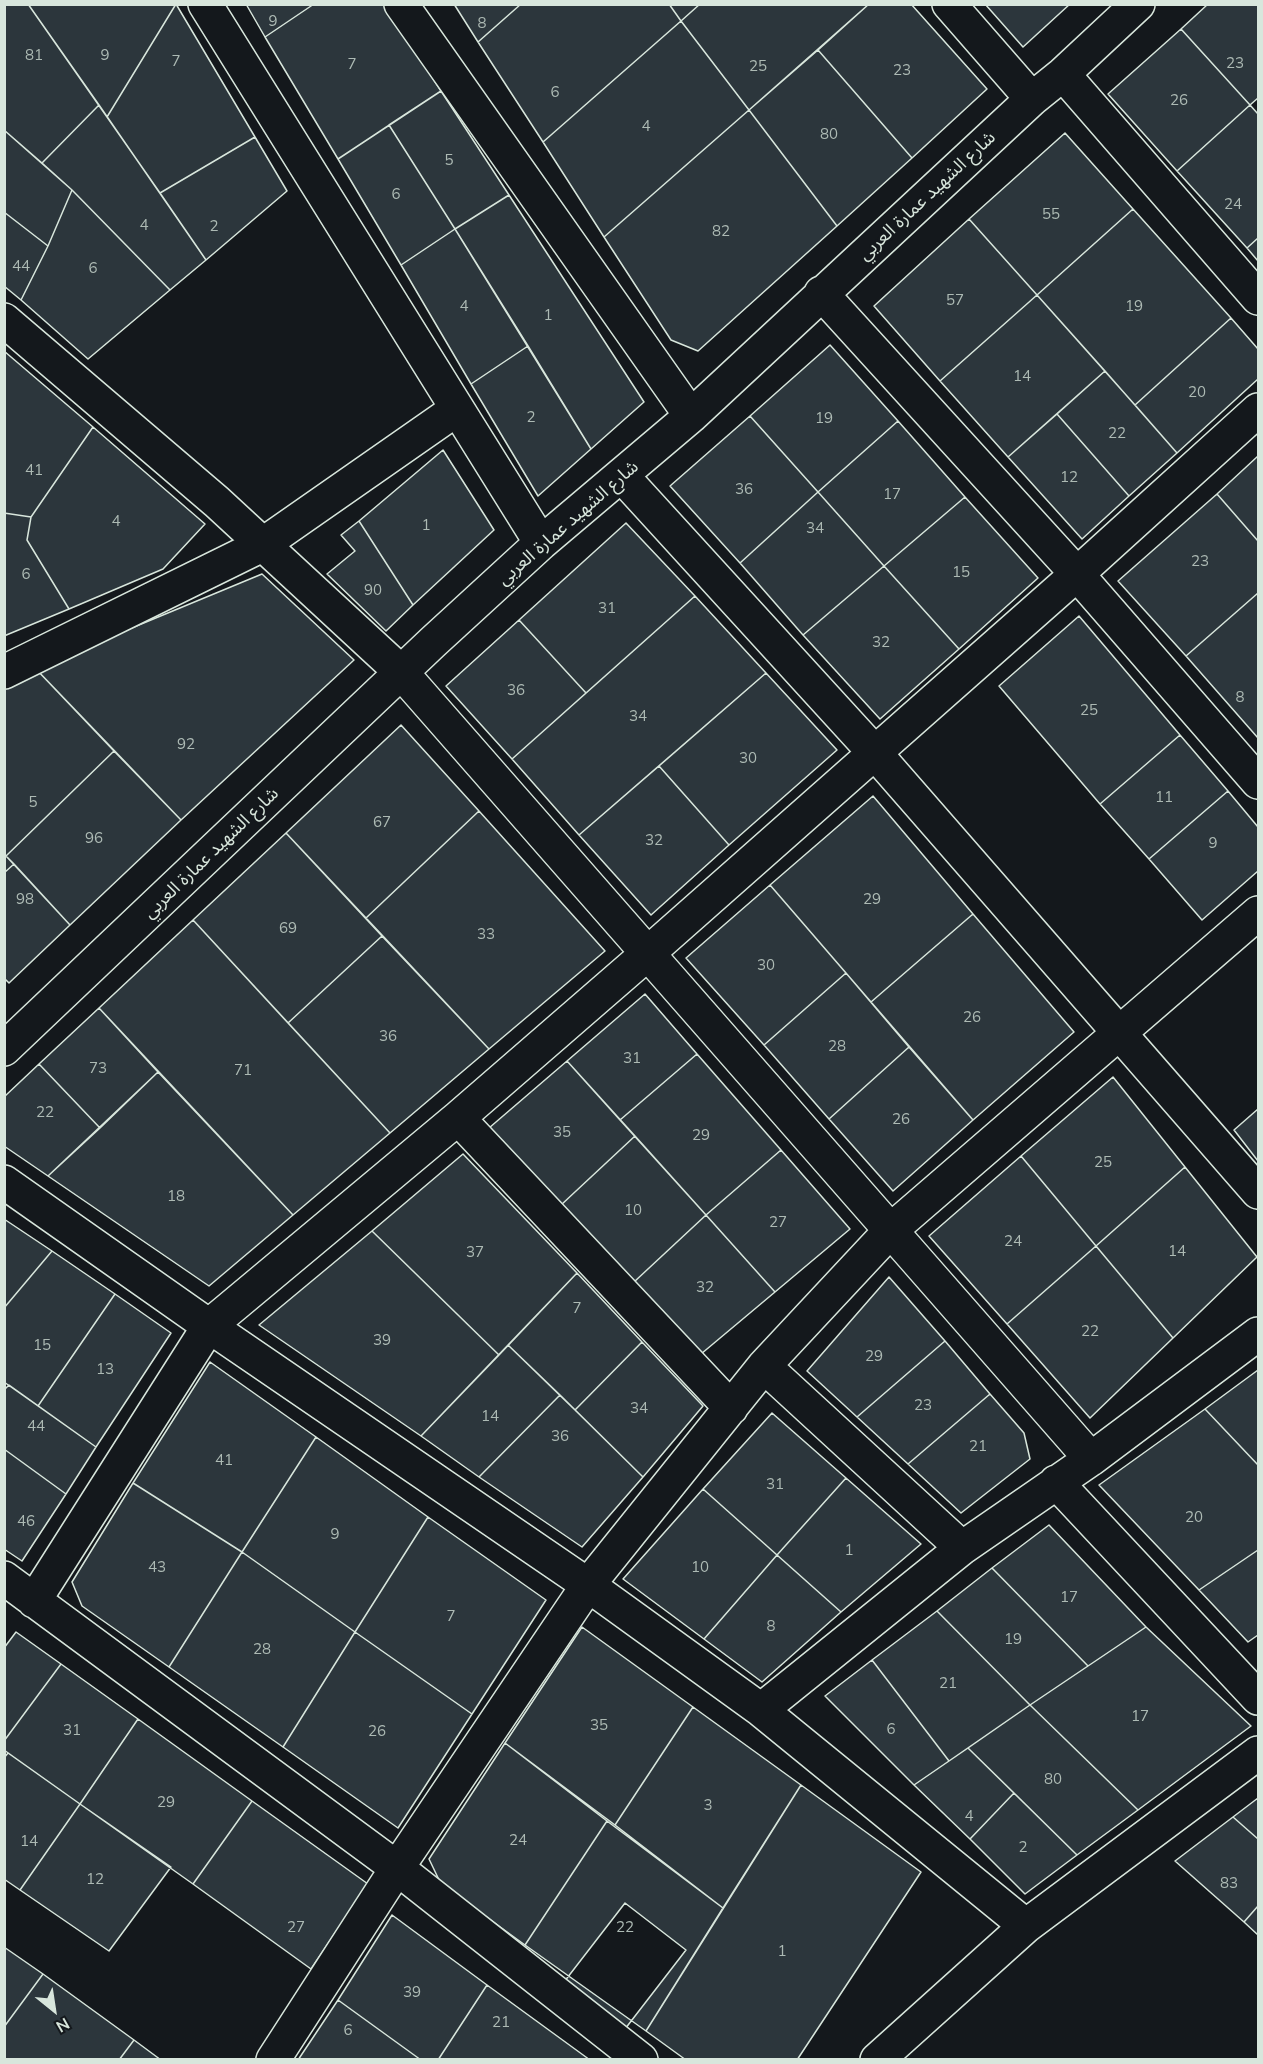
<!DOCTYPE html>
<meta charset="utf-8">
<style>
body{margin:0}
#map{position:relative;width:1263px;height:2064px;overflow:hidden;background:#14181c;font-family:Mulish,sans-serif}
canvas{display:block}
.frame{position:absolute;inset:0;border:6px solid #d8e6dc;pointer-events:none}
.north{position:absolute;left:24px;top:1980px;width:60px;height:60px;-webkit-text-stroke:4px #14181c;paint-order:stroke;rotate:150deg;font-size:16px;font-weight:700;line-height:24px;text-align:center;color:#d8e6dc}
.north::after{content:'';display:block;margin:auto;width:21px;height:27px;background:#d8e6dc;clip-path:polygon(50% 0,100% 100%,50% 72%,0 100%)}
</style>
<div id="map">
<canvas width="1263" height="2064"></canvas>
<div class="frame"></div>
<div class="north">N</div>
</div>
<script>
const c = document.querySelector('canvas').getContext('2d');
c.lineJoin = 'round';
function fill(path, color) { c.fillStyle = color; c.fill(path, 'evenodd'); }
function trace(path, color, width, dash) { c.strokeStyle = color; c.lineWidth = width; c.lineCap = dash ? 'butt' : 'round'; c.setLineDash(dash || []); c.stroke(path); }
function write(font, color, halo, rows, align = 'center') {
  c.font = font + ' Mulish,"Noto Sans Arabic",sans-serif'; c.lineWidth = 4.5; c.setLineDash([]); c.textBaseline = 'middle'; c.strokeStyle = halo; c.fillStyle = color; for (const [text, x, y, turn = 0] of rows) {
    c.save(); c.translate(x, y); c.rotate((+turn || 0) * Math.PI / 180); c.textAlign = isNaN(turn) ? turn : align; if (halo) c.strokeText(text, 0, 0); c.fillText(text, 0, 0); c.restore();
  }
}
const building = new Path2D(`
 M4,4H28L99,105L42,163L4,130Z
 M28,4H176L107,117Z
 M176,4L255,137L160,193L107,117Z
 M246,4H314L265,37Z
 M314,4H385L441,91L338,159L265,37Z
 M454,4H521L478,42Z
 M521,4H669L681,21L543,142L478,42Z
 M669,4H700L681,21Z
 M700,4H869L749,110L681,21Z
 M869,4H911L987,89L912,158L818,50Z
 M985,4H1070L1023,47Z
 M1208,4H1258V98L1250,105L1181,29Z
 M681,21L749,110L604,237L543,142Z
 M1181,29L1250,105L1177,171L1108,94Z
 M818,50L912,158L837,226L749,110Z
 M441,91L509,195L455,229L389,125Z
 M99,105L206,260L170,290L72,190L42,163Z
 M1250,105L1258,114V238L1247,248L1177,171Z
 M749,110L837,226L698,351L671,340L604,237Z
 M389,125L455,229L401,265L338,159Z
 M4,130L72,190L48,246L4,212Z
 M1065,133L1133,209L1037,295L969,219Z
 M255,137L287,191L206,260L160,193Z
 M72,190L170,290L88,359L21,300L48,246Z
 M509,195L644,402L591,449L455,229Z
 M1133,209L1231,318L1135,405L1037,295Z
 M4,212L48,246L21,300L4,286Z
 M969,219L1037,295L940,381L874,306Z
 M455,229L528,346L471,384L401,265Z
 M1258,238V261L1247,248Z
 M1037,295L1105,371L1008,457L940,381Z
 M1231,318L1258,349V379L1177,453L1135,405Z
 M830,345L898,421L818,492L750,416Z
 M528,346L591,449L538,496L471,384Z
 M4,351L93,427L31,517L4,513Z
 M1105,371L1177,453L1129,496L1057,414Z
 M1057,414L1129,496L1082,539L1008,457Z
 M750,416L818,492L740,563L670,486Z
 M898,421L965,497L884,566L818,492Z
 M93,427L205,524L163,569L69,609L27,540L31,517Z
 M443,450L494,530L413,605L359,521Z
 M1258,456V541L1217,494Z
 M818,492L884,566L803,635L740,563Z
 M1217,494L1258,541V593L1186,656L1118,581Z
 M965,497L1038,578L959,649L884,566Z
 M4,513L31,517L27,540L69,609L4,636Z
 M359,521L413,605L386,631L327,574L355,551L341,535Z
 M626,523L695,596L586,693L519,620Z
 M884,566L959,649L880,719L803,635Z
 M262,574L354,660L181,820L35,668Z
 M1258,593V738L1186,656Z
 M695,596L766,673L579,835L512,759Z
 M1079,616L1180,735L1100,804L999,686Z
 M519,620L586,693L512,759L446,686Z
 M35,668L114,751L6,856L4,854V681Z
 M766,673L837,750L729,845L659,766Z
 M401,725L479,811L366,918L286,833Z
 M1180,735L1228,791L1149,859L1100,804Z
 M114,751L181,820L70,925L6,856Z
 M659,766L729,845L651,915L579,835Z
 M1228,791L1258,827V871L1202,920L1149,859Z
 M873,796L973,914L871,1002L770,885Z
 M479,811L605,951L489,1049L366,918Z
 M286,833L382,936L288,1023L193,920Z
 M4,854L14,864L4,873Z
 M14,864L70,925L9,983L4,978V873Z
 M770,885L846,973L764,1045L686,958Z
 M973,914L1074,1032L973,1120L871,1002Z
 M193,920L390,1133L293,1215L99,1008Z
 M382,936L489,1049L390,1133L288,1023Z
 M846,973L909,1047L829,1119L764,1045Z
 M645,994L697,1054L620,1120L567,1061Z
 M99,1008L158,1072L100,1128L39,1064Z
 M909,1047L973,1120L893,1191L829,1119Z
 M697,1054L781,1150L706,1215L620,1120Z
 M567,1061L635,1136L561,1205L489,1128Z
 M39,1064L100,1128L48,1176L4,1146V1097Z
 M158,1072L293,1215L209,1286L48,1176Z
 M1113,1077L1185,1167L1096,1246L1021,1156Z
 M1258,1109V1161L1234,1130Z
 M635,1136L706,1215L634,1282L561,1205Z
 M781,1150L850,1229L775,1292L706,1215Z
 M463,1154L577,1273L499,1355L372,1231Z
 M1021,1156L1096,1246L1007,1324L929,1236Z
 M1185,1167L1257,1257L1173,1338L1096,1246Z
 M706,1215L775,1292L701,1354L634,1282Z
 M4,1219L52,1251L4,1308Z
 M372,1231L499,1355L421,1436L259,1325Z
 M1096,1246L1173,1338L1090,1418L1007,1324Z
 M52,1251L115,1294L38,1406L4,1382V1308Z
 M577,1273L642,1342L575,1410L508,1345Z
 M889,1277L945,1341L857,1417L807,1371Z
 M115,1294L171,1333L96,1447L38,1406Z
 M945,1341L990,1394L908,1464L857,1417Z
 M642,1342L703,1406L643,1477L575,1410Z
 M508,1345L560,1395L479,1477L421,1436Z
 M210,1362L316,1437L242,1552L133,1483Z
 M1258,1370V1465L1205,1409Z
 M9,1385L96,1447L66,1494L4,1449V1390Z
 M990,1394L1024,1433L1030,1459L961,1513L908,1464Z
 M560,1395L643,1477L582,1547L479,1477Z
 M1205,1409L1258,1465V1550L1199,1590L1099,1485Z
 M772,1413L846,1478L777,1555L703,1489Z
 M316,1437L428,1517L355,1632L242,1552Z
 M4,1449L66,1494L22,1561L4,1549Z
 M846,1478L921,1544L841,1612L777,1555Z
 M133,1483L242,1552L169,1667L82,1606L72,1582Z
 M703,1489L777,1555L704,1639L623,1579Z
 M428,1517L546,1600L472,1714L355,1632Z
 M1049,1525L1146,1627L1088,1666L992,1568Z
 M1258,1550V1635L1248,1642L1199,1590Z
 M242,1552L355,1632L283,1747L169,1667Z
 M777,1555L841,1612L762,1682L704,1639Z
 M992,1568L1088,1666L1030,1705L937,1611Z
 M937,1611L1030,1705L949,1761L872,1660Z
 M582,1627L693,1707L615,1825L505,1743Z
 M1146,1627L1251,1726L1138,1810L1030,1705Z
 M16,1632L61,1664L4,1741V1648Z
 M355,1632L472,1714L398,1828L283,1747Z
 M872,1660L949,1761L914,1785L825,1696Z
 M61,1664L138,1719L80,1804L4,1750V1741Z
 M1030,1705L1138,1810L1077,1855L968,1748Z
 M693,1707L801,1785L723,1908L615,1825Z
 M138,1719L252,1801L193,1884L80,1804Z
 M505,1743L607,1821L525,1945L441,1884L429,1859Z
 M968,1748L1014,1793L970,1839L914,1785Z
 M8,1753L80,1804L20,1890L4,1879V1758Z
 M801,1785L921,1872L797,2060H686L646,2031Z
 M1014,1793L1077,1855L1025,1894L970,1839Z
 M1258,1798V1839L1233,1817Z
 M252,1801L368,1884L311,1969L193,1884Z
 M80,1804L171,1867L109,1951L20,1890Z
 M1233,1817L1258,1839V1906L1244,1922L1175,1861Z
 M607,1821L723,1908L646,2031L525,1945Z
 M625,1903L686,1950L625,2029L564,1982Z
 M1258,1906V1935L1244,1922Z
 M392,1915L487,1985L438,2060H421L338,2000Z
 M4,1947L43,1974L4,2027Z
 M43,1974L134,2040L119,2060H4V2027Z
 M487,1985L590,2060H438Z
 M338,2000L421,2060H298Z
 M134,2040L161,2060H119Z`);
fill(building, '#2c363c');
trace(building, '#d8e6dc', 1.5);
const minor = new Path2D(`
 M205,4L541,543
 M401,4L691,416
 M949,4L1032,99
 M1063,74L1258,298
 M821,293L1077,574L1258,782
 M4,320L217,502L401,672L1091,1459
 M622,476L875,753L1258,1192
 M4,672L262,545L457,409
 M4,1049L433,642L541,543L691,416L1032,99L1063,74L1138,4
 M458,1118L731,1408
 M4,1182L209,1326L588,1585L761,1710L1026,1926
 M764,1366L962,1548
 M1056,1482L1258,1698
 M4,1578L397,1868L641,2060
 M34,1601L209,1326L458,1118L647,954L1077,574L1258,410
 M761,1710L962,1548L1091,1459L1258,1334
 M273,2060L397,1868L588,1585L764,1366L891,1230L1258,913
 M877,2060L1026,1926L1258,1753`);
trace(minor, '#d8e6dc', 36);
trace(minor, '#14181c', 33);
write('15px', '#adbab4', null, [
 ["9",273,21],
 ["8",482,23],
 ["81",34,55],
 ["9",105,55],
 ["7",176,61],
 ["23",1235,63],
 ["7",352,64],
 ["25",758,66],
 ["23",902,70],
 ["6",555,92],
 ["26",1179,100],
 ["4",646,126],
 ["80",829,134],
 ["5",449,160],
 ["6",396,194],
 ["24",1233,204],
 ["55",1051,214],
 ["4",144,225],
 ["2",214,226],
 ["82",721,231],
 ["44",21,266],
 ["6",93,268],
 ["57",955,300],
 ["4",464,306],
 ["19",1134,306],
 ["1",548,315],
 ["14",1022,376],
 ["20",1197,392],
 ["2",531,417],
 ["19",824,418],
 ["22",1117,433],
 ["41",34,470],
 ["12",1069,477],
 ["36",744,489],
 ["17",892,494],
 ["4",116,521],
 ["1",426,525],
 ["34",815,528],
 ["23",1200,561],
 ["15",961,572],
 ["6",26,574],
 ["90",373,590],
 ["31",607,608],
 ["32",881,642],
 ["36",516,690],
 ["8",1240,697],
 ["25",1089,710],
 ["34",638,716],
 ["92",186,744],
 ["30",748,758],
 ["11",1164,797],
 ["5",33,802],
 ["67",382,822],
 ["96",94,838],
 ["32",654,840],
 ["9",1213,843],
 ["98",25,899],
 ["29",872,899],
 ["69",288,928],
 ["33",486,934],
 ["30",766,965],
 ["26",972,1017],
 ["36",388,1036],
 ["28",837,1046],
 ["31",632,1058],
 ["73",98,1068],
 ["71",243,1070],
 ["22",45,1112],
 ["26",901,1119],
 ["35",562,1132],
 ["29",701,1135],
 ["25",1103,1162],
 ["18",176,1196],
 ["10",633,1210],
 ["27",778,1222],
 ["24",1013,1241],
 ["14",1177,1251],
 ["37",475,1252],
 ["32",705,1287],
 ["7",577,1308],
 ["22",1090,1331],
 ["39",382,1340],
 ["15",42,1345],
 ["29",874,1356],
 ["13",105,1369],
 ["23",923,1405],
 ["34",639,1408],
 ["14",490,1416],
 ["44",36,1426],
 ["36",560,1436],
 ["21",978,1446],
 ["41",224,1460],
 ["31",775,1484],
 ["20",1194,1517],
 ["46",26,1521],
 ["9",335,1534],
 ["1",849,1550],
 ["43",157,1567],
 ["10",700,1567],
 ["17",1069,1597],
 ["7",451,1616],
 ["8",771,1626],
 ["19",1013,1639],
 ["28",262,1649],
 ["21",948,1683],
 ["17",1140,1716],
 ["35",599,1725],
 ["6",891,1729],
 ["31",72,1730],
 ["26",377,1731],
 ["80",1053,1779],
 ["29",166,1802],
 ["3",708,1805],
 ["4",969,1816],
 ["24",518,1840],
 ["14",29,1841],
 ["2",1023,1847],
 ["12",95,1879],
 ["83",1229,1883],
 ["27",296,1927],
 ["22",625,1927],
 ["1",782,1951],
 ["39",412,1992],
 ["21",501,2022],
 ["6",348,2030]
]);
write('18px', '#d8e6dc', '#14181c', [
 ["شارع الشهيد عمارة العربي",927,196,-43],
 ["شارع الشهيد عمارة العربي",568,523,-41],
 ["شارع الشهيد عمارة العربي",211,853,-44]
]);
</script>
